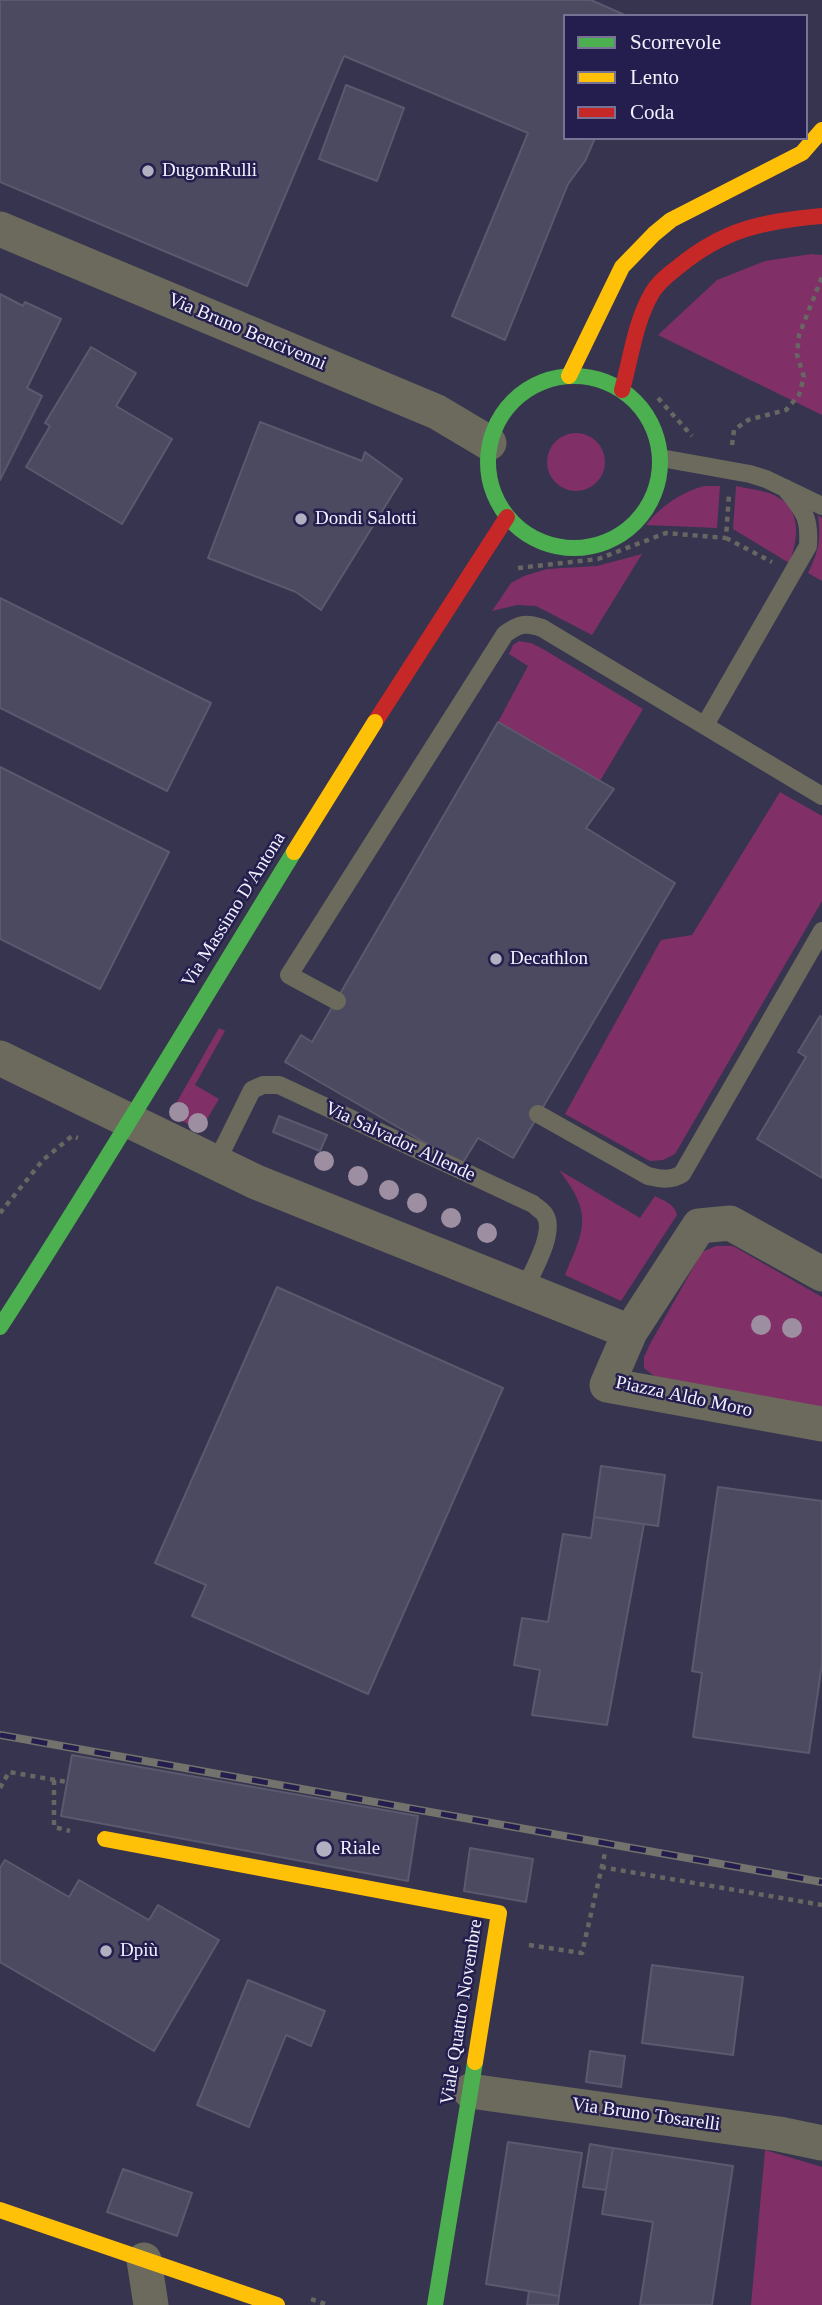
<!DOCTYPE html>
<meta charset="utf-8">
<style>
body{margin:0}
#map{position:relative;width:822px;height:2305px;overflow:hidden;background:#36344e;font-family:Georgia,serif}
canvas{display:block}
.legend{position:absolute;left:563px;top:14px;width:245px;height:126px;box-sizing:border-box;background:#241e4e;border:2px solid #767395;margin:0;padding:9px 12px;list-style:none;font-size:21px;color:#f2f2ff}
.legend li{display:flex;align-items:center;gap:14px;height:35px}
.legend b{width:35px;border:2px solid #767395}
</style>
<div id="map">
<canvas width="822" height="2305"></canvas>
<ul class="legend">
<li><b style="height:9px;background:#4caf50"></b>Scorrevole</li>
<li><b style="height:9px;background:#ffc107"></b>Lento</li>
<li><b style="height:9px;background:#c62828"></b>Coda</li>
</ul>
</div>
<script>
const c = document.querySelector('canvas').getContext('2d');
c.lineJoin = 'round';
function fill(path, color) { c.fillStyle = color; c.fill(path, 'evenodd'); }
function trace(path, color, width, dash) { c.strokeStyle = color; c.lineWidth = width; c.lineCap = dash ? 'butt' : 'round'; c.setLineDash(dash || []); c.stroke(path); }
function write(font, color, halo, rows, align = 'center') {
  c.font = font + ' Georgia,serif'; c.lineWidth = 5; c.setLineDash([]); c.textBaseline = 'middle'; c.strokeStyle = halo; c.fillStyle = color; for (const [text, x, y, turn = 0] of rows) {
    c.save(); c.translate(x, y); c.rotate((+turn || 0) * Math.PI / 180); c.textAlign = isNaN(turn) ? turn : align; if (halo) c.strokeText(text, 0, 0); c.fillText(text, 0, 0); c.restore();
  }
}
fill(new Path2D(`
 M811,254L822,255V415L658,335L717,280L765,261Z
 M547 462a29 29 0 1 1 58 0a29 29 0 1 1-58 0Z
 M704,486H720L717,528L646,525C662,505 680,493 704,486Z
 M736,486C748,489 763,490 774,495C802,508 799,539 789,563L733,529Z
 M818,515L822,518V581L808,573C819,551 821,540 818,515Z
 M642,554L592,635L536,606L517,605L492,611L511,583L524,576L547,569L597,566Z
 M519,641L531,643L543,649L643,709L600,781L498,722L528,666L509,654L513,645Z
 M780,792L822,816V901L675,1154L663,1160L650,1161L565,1114L661,940L692,935Z
 M219,1028L225,1031L195,1085L219,1099L200,1131L170,1114Z
 M559,1170L640,1218L655,1196C664,1201 674,1203 677,1215L621,1301L565,1275C585,1228 593,1214 559,1170Z
 M716,1246H733L822,1297V1413L663,1383L644,1368V1357L650,1344L702,1252Z
 M765,2150L822,2167V2305H751Z`), '#803066');
const building = new Path2D(`
 M0,0H591L627,16H565V138H595L585,161L568,184L505,340L452,316L528,133L344,56L247,286L0,182Z
 M346,85L404,108L377,181L319,159Z
 M0,294L23,306L25,302L61,319L27,388L42,396L0,480Z
 M91,347L136,373L116,406L172,439L122,524L26,467L50,426L45,423Z
 M260,422L362,461L365,452L402,479L321,610L296,592L208,558Z
 M0,598L211,703L167,791L0,708Z
 M498,722L614,789L586,828L675,883L513,1158L478,1138L462,1164L285,1062L301,1035L312,1042Z
 M0,767L169,852L100,989L0,939Z
 M820,1016L822,1017V1178L757,1139L806,1057L798,1052Z
 M279,1116L327,1135L320,1151L273,1132Z
 M277,1287L503,1388L368,1694L192,1616L206,1585L155,1563Z
 M601,1466L665,1475L658,1526L594,1517Z
 M718,1487L822,1501V1664L809,1753L693,1737L702,1673L692,1671Z
 M594,1517L644,1524L607,1725L532,1715L540,1670L514,1665L522,1618L548,1622L563,1534L591,1538Z
 M72,1755L418,1816L408,1881L61,1816Z
 M470,1848L533,1859L526,1902L464,1891Z
 M5,1860L69,1897L79,1880L149,1920L158,1905L219,1940L154,2051L0,1962V1868Z
 M652,1965L743,1977L733,2055L642,2043Z
 M248,1980L325,2011L311,2046L286,2035L249,2127L197,2105Z
 M590,2051L625,2056L621,2087L586,2082Z
 M508,2142L582,2153L559,2296L486,2284Z
 M590,2144L613,2148L606,2190L583,2187Z
 M613,2148L733,2166L712,2305H640L653,2222L602,2214Z
 M123,2169L192,2193L177,2236L107,2212Z
 M529,2291L559,2296L558,2305H527Z`);
fill(building, '#4b4a60');
trace(building, '#5a596e', 2);
trace(new Path2D(`
 M658,398L692,436
 M732,445L734,430L748,420L786,410L799,395L804,377L797,355L799,335L822,277
 M726,538L772,562
 M518,568L598,559L666,533L726,538L729,494
 M0,1213L43,1160L72,1136L78,1138
 M54,1780V1827L70,1831
 M0,1788L9,1772L67,1782
 M601,1867L822,1905
 M529,1945L582,1953L605,1853
 M311,2299L328,2305`), '#686662', 4.5, [5, 5]);
trace(new Path2D(`
 M661,458L750,474L766,479L822,506
 M705,725L808,546C810,515 803,511 785,488
 M337,1001L289,975L505,634C519,624 526,622 542,628L822,796
 M538,1114L648,1176C661,1179 670,1181 682,1174L822,931
 M216,1163L252,1090L263,1085H279L533,1204C536,1207 543,1211 545,1215C556,1233 532,1272 524,1290`), '#6c6a5c', 18);
trace(new Path2D(`
 M0,229L437,412L489,443
 M0,1058L256,1182L630,1332
 M822,1274L730,1223L699,1226L630,1332L607,1385L822,1424
 M470,2091L779,2134L822,2143
 M144,2260L151,2305`), '#6c6a5c', 35);
trace(new Path2D(`
 M488 462a86 86 0 1 1 172 0a86 86 0 1 1-172 0Z
 M435,2305L475,2062`), '#4caf50', 16);
trace(new Path2D(`
 M569,376L622,267L654,234L671,220L802,153L822,130
 M105,1839L499,1913L475,2062
 M0,2210L277,2305`), '#ffc107', 16);
trace(new Path2D(`
 M622,390C631,358 635,322 652,293C658,282 669,274 678,267C724,229 764,221 822,216
 M375,722L507,517`), '#c62828', 16);
const rail = new Path2D(`
 M0,1735L822,1882`);
trace(rail, '#74726d', 8);
trace(rail, '#241e4e', 5, [16]);
trace(new Path2D(`
 M0,1327C101,1171 196,1011 294,852`), '#4caf50', 16);
trace(new Path2D(`
 M294,852L375,722`), '#ffc107', 16);
c.fillStyle = '#9e8ea2';
for (const [x, y] of [
 [179,1112],
 [198,1123],
 [324,1161],
 [358,1176],
 [389,1190],
 [417,1203],
 [451,1218],
 [487,1233],
 [761,1325],
 [792,1328]
]) { c.beginPath(); c.arc(x, y, 10, 0, 2 * Math.PI); c.fill(); }
for (const [x, y, r, color] of [
 [148,171,7,"#b0b0c1"],
 [301,519,7,"#b0b0c1"],
 [496,959,7,"#b0b0c1"],
 [324,1849,9,"#b0b0c1"],
 [106,1951,7,"#b0b0c1"]
]) { const dot = new Path2D(); dot.arc(x, y, r, 0, 2 * Math.PI); c.fillStyle = color; c.fill(dot); trace(dot, '#241e4e', 2.5); }
write('19px', '#f2f2ff', '#241e4e', [
 ["DugomRulli",162,171],
 ["Dondi Salotti",315,519],
 ["Decathlon",510,959],
 ["Riale",340,1849],
 ["Dpiù",120,1951]
], 'left');
write('19px', '#f2f2ff', '#241e4e', [
 ["Via Bruno Bencivenni",247,332,23],
 ["Via Massimo D'Antona",234,910,-58],
 ["Via Salvador Allende",400,1142,25],
 ["Piazza Aldo Moro",684,1397,12],
 ["Viale Quattro Novembre",462,2012,-81],
 ["Via Bruno Tosarelli",646,2115,8]
]);
</script>
